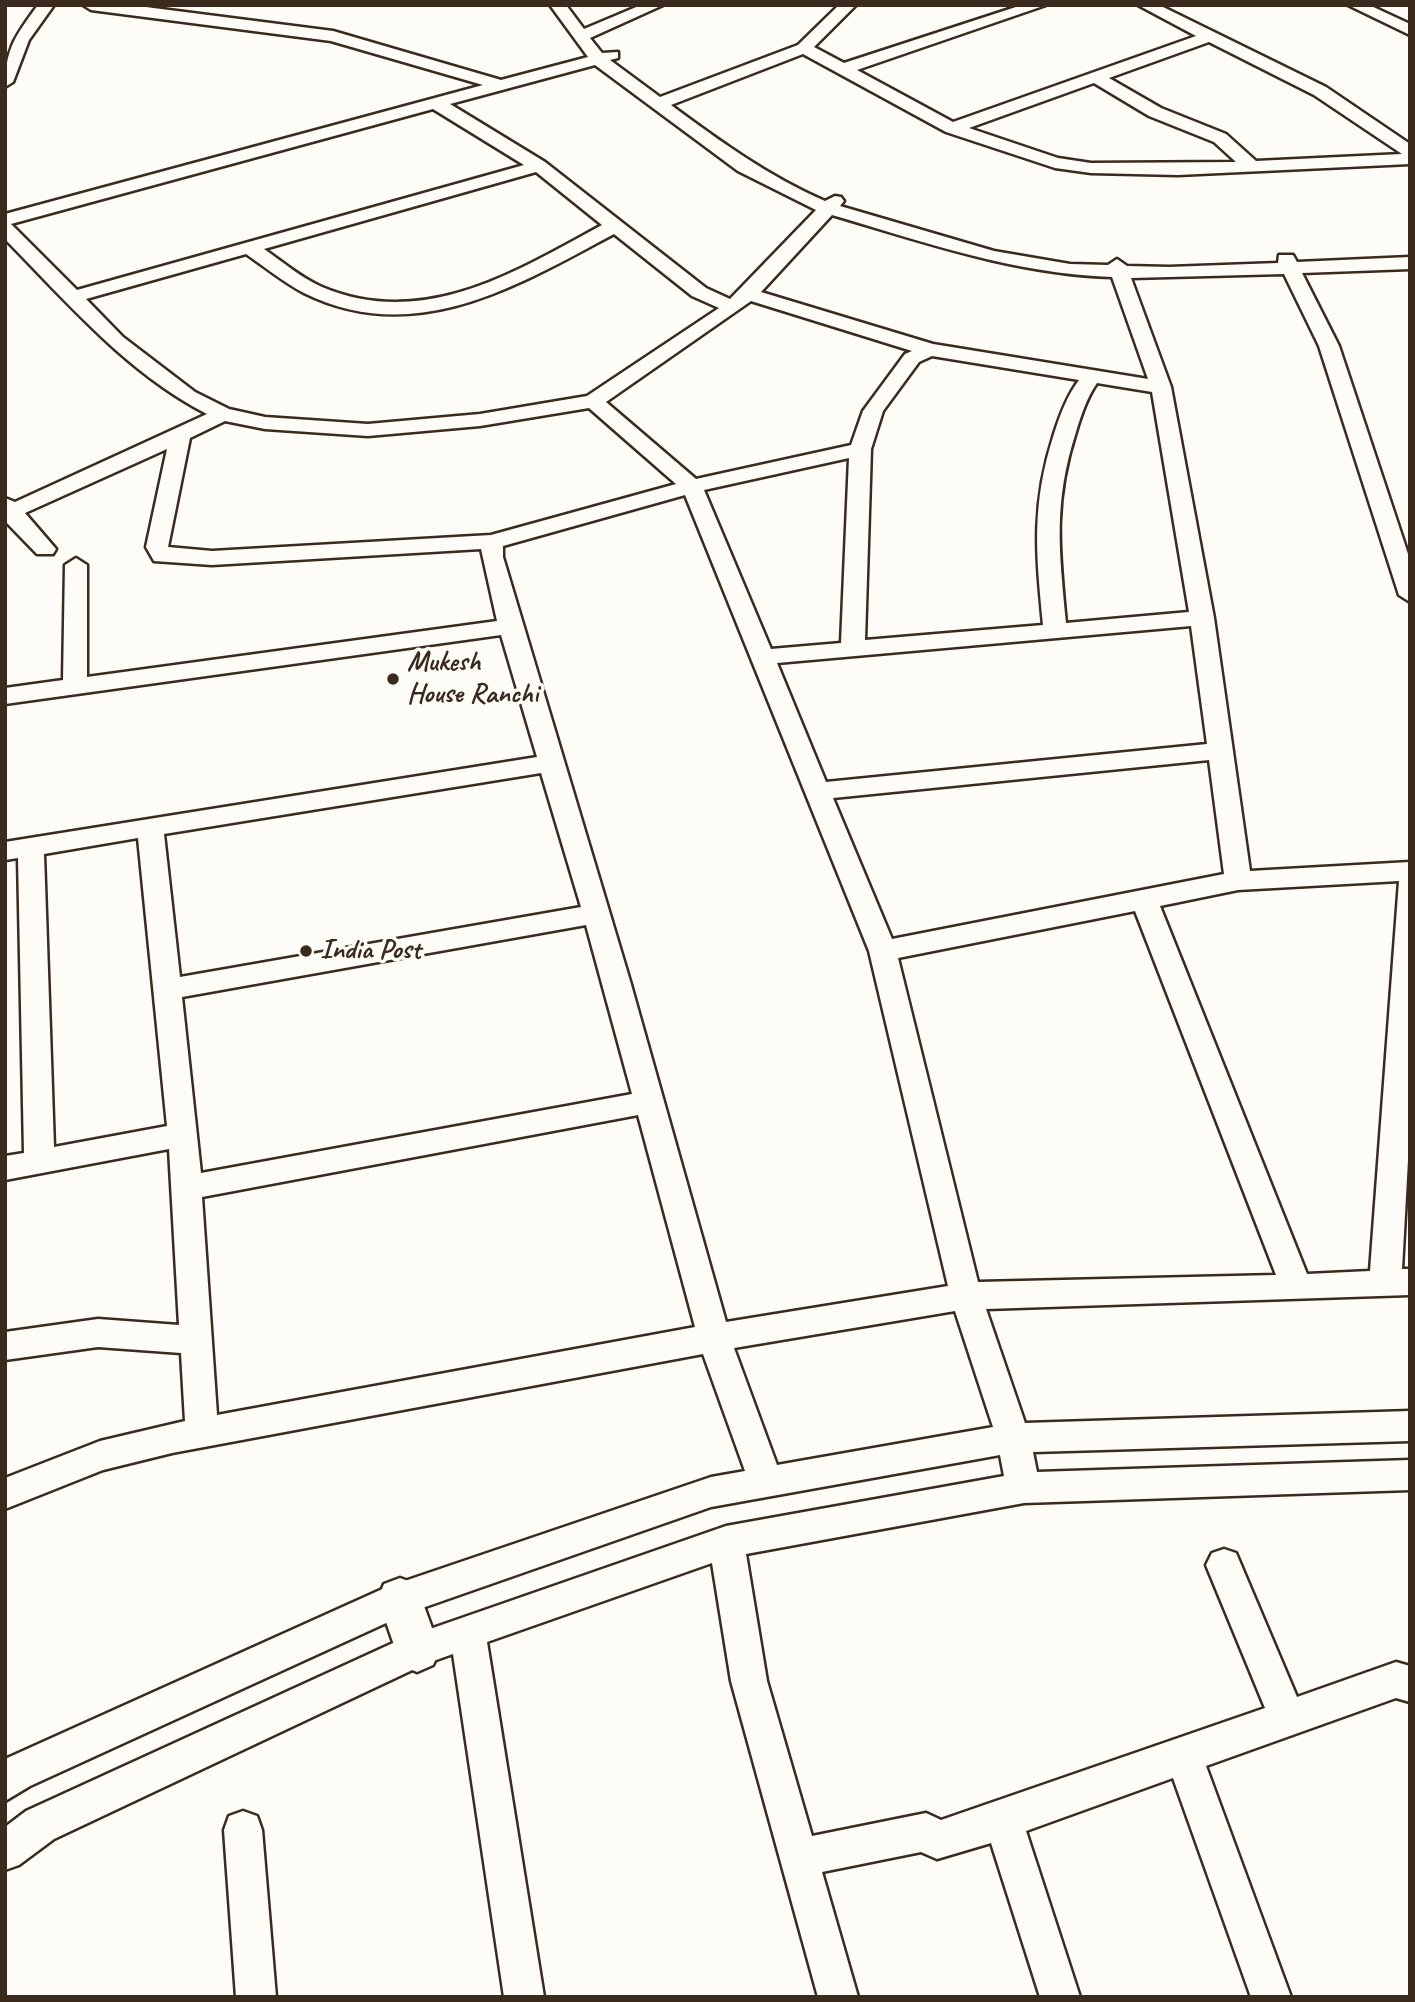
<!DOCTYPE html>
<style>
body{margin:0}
#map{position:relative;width:1415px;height:2002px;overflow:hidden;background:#fdfcf7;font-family:Caveat,sans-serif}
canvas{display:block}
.frame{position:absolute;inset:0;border:7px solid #3b2a1e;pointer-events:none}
</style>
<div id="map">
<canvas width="1415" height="2002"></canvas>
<div class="frame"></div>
</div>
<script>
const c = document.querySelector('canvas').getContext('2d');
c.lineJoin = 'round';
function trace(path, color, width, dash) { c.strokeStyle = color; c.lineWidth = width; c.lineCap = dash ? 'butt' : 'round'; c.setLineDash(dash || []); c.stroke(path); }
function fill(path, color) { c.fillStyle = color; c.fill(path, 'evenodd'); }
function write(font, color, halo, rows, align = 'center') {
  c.font = font + ' Caveat,sans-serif'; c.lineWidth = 7; c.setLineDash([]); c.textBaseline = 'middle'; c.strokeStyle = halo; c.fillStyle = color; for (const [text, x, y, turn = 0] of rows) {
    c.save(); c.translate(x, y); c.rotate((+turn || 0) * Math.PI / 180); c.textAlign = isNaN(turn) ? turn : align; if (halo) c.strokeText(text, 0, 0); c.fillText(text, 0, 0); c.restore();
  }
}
const minor = new Path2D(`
 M38,5H54L29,40L13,82L5,87C5,49 16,35 38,5Z
 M83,5H130L333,31L501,80L588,57L550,5H566L584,29L641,5H663L590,38L602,53L618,52V58L610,60L660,97L798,45L839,5H856L814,47L844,63L1022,5H1046L857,70L953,122L1196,36L1138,5H1159L1326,87L1410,144V164L1178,175L1091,173L1055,168L946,132L803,54L671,105C721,142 768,176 825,201L835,196L841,197L844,201L840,206L994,251L1070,264L1108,265L1117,259L1127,266L1169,267L1278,263L1279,255H1293L1297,262L1410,257V269L1302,273L1339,346L1410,560V602L1399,595L1319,346L1284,274L1131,278L1171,387L1214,618L1250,871L1410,862V1124L1402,1269H1410V1295L986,1309L1025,1423L1410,1411V1441L1033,1452L1037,1472L1410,1460V1490L1024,1503L746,1554L767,1681L812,1836L926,1813L941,1820L1265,1708L1206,1565L1212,1553L1224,1549L1236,1553L1297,1697L1396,1662L1410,1666V1702L1396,1698L1206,1766L1291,1997H1251L1173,1778L1026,1831L1080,1997H1040L991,1843L937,1859L921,1852L822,1872L858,1997H818L731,1681L712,1563L487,1642L544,1997H504L453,1654L425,1664L54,1839L19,1865L5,1870V1827L26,1811L404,1638L726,1526L1004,1476L1000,1455L711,1507L408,1613L30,1786L5,1801V1759L387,1587L711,1477L745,1471L703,1354L172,1453L103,1470L5,1509V1478L100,1441L185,1421L181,1353L98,1347L5,1360V1332L98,1319L179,1325L169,1149L5,1180V1156L24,1153L18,858L5,860V842L537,757L501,635L5,704V688L63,680L65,565L76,558L87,565V677L497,621L481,549L212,565L154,561L146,547L167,449L25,513L56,549L53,554H37L5,521V498L15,502L207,414C127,373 67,302 5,239V214L483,85L331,41L91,10ZM1209,42L1314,95L1402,154L1256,161L1226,134L1161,108L1109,78ZM595,65L738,171L816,210L730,299L706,288L545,162L450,104ZM1094,83L1149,116L1214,142L1236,162L1091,163L1058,158L969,128ZM433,109L524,165L77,290L11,224ZM536,172L602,225C515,272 424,330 322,287C301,278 283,262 264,249ZM832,215C924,242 1015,274 1112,277L1148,379L933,344L761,292ZM614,234L692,296L719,308L587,396L480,414L368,424L265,417L229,409L195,392L123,337L86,299L246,254C265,267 283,282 304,293C415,348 517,286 614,234ZM751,301L912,351L905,354L863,411L851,445L696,479L606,402ZM932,356L1079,380C1067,396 1060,415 1054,434C1031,505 1036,552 1043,625L865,640L871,449L883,411L919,362ZM1097,383L1152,392L1189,612L1066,623C1059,550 1053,503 1076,432C1081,415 1087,397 1097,383ZM589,408L676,484L491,535L212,551L168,547L190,438L225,421L265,429L368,436L480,426ZM849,458L841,643L771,649L704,490ZM685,495L869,951L948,1286L726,1322L630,981L503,557V546ZM1191,626L1207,744L826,782L777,663ZM1209,760L1224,874L892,939L833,798ZM541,773L581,907L180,977L164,834ZM138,838L167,1126L54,1147L44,854ZM1399,881L1370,1271L1307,1274L1160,906L1238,890ZM1135,911L1276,1275L978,1282L898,958ZM586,925L632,1094L201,1173L182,997ZM638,1115L695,1327L217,1415L202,1197ZM955,1311L993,1427L777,1465L734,1348Z
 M1348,5H1369L1410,24V35Z
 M243,1811L257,1816L262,1830L276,1997H236L224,1830L229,1816Z`);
const tertiary = new Path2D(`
 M400,1578L416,1584L440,1650L433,1665L417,1672L401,1665L378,1599L384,1584Z`);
trace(minor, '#3b2a1e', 5);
trace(tertiary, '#3b2a1e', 5);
fill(minor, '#fdfcf7');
fill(tertiary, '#fdfcf7');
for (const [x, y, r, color] of [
 [393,679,7,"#3b2a1e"],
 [306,951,7,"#3b2a1e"]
]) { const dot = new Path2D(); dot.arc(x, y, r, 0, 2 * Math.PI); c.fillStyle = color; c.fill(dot); trace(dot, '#fdfcf7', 2.5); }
write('bold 28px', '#3b2a1e', '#fdfcf7', [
 ["Mukesh",407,663],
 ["House Ranchi",407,695],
 ["India Post",320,951]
], 'left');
</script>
